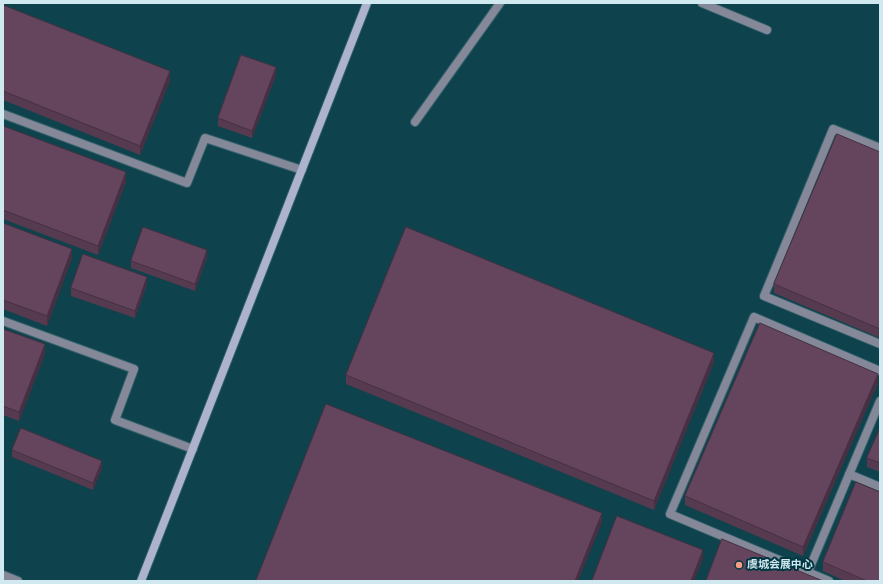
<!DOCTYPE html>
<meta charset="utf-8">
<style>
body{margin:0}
#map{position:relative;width:883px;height:584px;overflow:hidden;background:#0e424d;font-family:"Source Serif 4",serif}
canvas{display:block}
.frame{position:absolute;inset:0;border:4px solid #d0e8ef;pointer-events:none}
</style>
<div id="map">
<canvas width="883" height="584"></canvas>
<div class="frame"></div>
</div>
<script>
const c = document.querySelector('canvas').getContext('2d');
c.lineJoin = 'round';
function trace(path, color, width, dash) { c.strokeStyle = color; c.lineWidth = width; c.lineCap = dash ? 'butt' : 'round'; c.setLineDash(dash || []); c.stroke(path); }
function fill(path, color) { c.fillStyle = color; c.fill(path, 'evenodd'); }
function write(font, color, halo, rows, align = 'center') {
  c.font = font + ' "Source Serif 4","Noto Sans SC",serif'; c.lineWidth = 4; c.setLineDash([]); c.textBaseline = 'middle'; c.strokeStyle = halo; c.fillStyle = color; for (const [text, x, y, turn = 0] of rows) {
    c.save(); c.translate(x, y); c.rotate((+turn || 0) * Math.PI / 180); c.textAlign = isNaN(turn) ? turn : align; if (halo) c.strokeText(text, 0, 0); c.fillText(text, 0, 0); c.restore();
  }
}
const service = new Path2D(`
 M3,114L187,183L205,138L302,170
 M880,148L833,129L764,296L880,344
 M3,321L134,369L115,420L193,449
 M849,474L880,487
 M808,572L880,401
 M3,575L18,581
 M829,581L670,514L754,317L880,371`);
const minor = new Path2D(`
 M702,3L767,30
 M415,122L500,3`);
const secondary = new Path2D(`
 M141,581L367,3`);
trace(service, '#31606a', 10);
trace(minor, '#31606a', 10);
trace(secondary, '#31606a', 10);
trace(service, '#848898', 8);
trace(minor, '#848898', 8);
trace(secondary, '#adb3cd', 8);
fill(new Path2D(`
 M3,5L170,81L140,155L3,100Z
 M276,75L252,138L218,126V118Z
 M3,126L126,182L98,255L3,219Z
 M880,152V338L774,293V284Z
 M3,223L72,258L47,326L3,309Z
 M207,257L195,291L131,268V261Z
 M147,284L135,318L71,296V288Z
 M3,329L45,354L19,421L3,415Z
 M714,362L654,510L346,384V375Z
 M878,383L803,556L685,505V496Z
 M880,428V472L867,467V458Z
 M12,450L102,468L93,490L12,457Z
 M823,562L880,581H845L823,571Z`), '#563b50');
fill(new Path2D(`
 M276,67V75L252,138V131Z
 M170,71V81L140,155V146Z
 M126,172V182L98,255V246Z
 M72,249V258L47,326V316Z
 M207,250V257L195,291V284Z
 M147,277V284L135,318V311Z
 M45,344V354L19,421V412Z
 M714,353V362L654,510V501Z
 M878,374V383L803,556V547Z
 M102,461V468L93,490V483Z
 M602,513V523L578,581H575Z
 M703,550V559L694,581H691Z`), '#463041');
const building = new Path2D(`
 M3,5L170,71L140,146L3,91Z
 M241,55L276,67L252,131L218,118Z
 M3,126L126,172L98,246L3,210Z
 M837,134L880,152V329L774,284Z
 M3,223L72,249L47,316L3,300Z
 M143,227L207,250L195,284L131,261Z
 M406,227L714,353L654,501L346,375Z
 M83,254L147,277L135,311L71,288Z
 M760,323L878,374L803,547L685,496Z
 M3,329L45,344L19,412L3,406Z
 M326,404L602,513L575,581H256Z
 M21,428L102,461L93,483L12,450Z
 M880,428V463L867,458Z
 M856,482L880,492V581H867L823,562Z
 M617,516L703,550L691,581H592Z
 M722,539L823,581H706Z`);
fill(building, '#64455d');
trace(building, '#463041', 1);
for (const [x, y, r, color] of [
 [739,565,4,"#f49e88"]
]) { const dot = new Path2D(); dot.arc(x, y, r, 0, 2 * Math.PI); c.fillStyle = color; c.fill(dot); trace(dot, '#003742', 1.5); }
write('bold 11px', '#d0e8ef', '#003742', [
 ["虞城会展中心",747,565]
], 'left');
</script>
